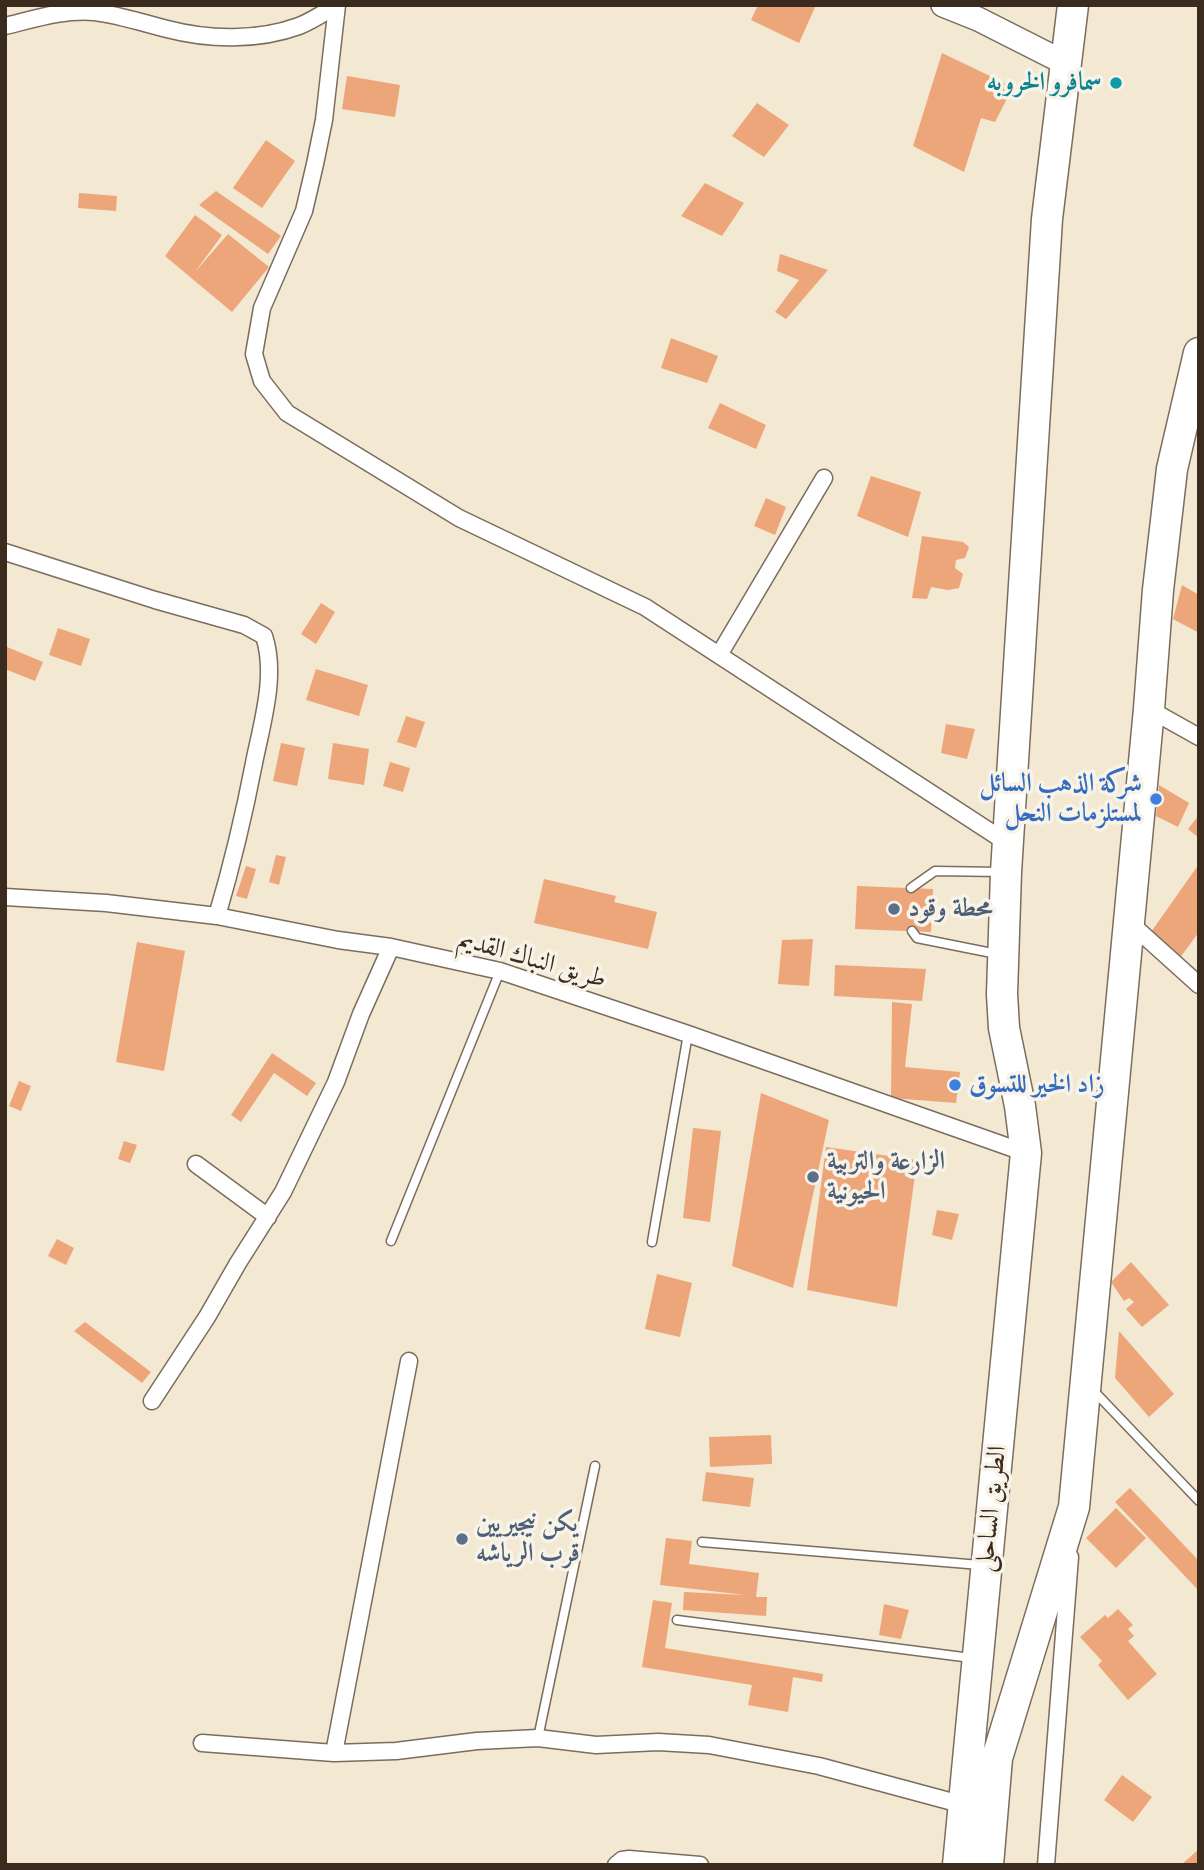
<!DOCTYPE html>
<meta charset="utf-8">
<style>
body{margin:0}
#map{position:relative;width:1204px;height:1870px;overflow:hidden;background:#f3e8d2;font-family:"Gentium Book Plus",serif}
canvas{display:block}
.frame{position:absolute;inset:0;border:7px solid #3b2a1e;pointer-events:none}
</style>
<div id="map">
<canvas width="1204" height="1870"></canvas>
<div class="frame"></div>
</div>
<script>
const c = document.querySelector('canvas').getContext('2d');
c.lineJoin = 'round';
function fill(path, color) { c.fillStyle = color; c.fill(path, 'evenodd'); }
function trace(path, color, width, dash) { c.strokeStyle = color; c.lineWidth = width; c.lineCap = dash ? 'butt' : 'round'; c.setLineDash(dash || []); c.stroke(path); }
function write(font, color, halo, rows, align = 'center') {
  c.font = font + ' "Gentium Book Plus",Amiri,serif'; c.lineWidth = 7; c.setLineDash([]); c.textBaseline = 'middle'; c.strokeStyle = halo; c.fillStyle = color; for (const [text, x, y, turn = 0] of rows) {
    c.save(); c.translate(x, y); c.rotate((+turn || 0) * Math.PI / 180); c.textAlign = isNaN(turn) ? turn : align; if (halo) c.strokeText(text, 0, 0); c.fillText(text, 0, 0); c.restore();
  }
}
fill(new Path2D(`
 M758,5H816L799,43L751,20Z
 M942,53L1013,87L995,122L981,118L964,172L913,146Z
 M347,76L400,85L395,117L342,109Z
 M757,103L789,125L764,157L732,136Z
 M266,140L295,161L262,208L233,188Z
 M705,183L744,203L722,236L681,216Z
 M216,191L281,236L268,254L199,205Z
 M79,193L117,196L116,211L78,208Z
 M195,215L222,235L195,272L228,234L269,267L232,312L165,256Z
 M780,254L828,270L786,319L775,312L799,280L777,271Z
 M671,338L718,356L707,383L661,368Z
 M720,403L766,425L756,449L708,428Z
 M871,476L921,492L908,537L857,516Z
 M766,498L786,507L775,535L754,526Z
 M922,536L963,542L969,547L965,558L956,560L955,568L963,574L959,588L948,590L931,587L927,599L912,598Z
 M1182,585L1199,595V633L1173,619Z
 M321,603L335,612L316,644L301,634Z
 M58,628L90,639L81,666L49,655Z
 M7,647L43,662L35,681L5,669Z
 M316,669L368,685L359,716L306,700Z
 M406,716L425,722L416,748L397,742Z
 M946,724L975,729L967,759L941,753Z
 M281,743L305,748L297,786L273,781Z
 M333,743L369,749L364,785L328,779Z
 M390,762L410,768L403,792L383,786Z
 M1159,785L1189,803L1178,827L1156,816Z
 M1199,815V838L1188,829Z
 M276,855L286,857L279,885L269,882Z
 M1199,864V932L1179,959L1151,932Z
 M246,866L256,869L247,899L236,896Z
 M544,879L616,896L614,902L657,912L648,949L534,923Z
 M857,886L933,889L931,932L855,929Z
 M813,939L809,986L778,984L782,940Z
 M137,942L185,951L164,1071L116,1062Z
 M835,965L926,969L922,1001L834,996Z
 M892,1002L912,1004L905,1067L960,1072L956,1103L891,1098Z
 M272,1053L316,1083L307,1096L274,1073L241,1122L231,1115Z
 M19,1081L31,1086L21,1111L9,1106Z
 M761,1093L829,1120L793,1288L732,1266Z
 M693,1128L721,1131L710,1222L683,1218Z
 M124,1141L137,1145L130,1163L118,1159Z
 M826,1147L917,1160L897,1307L807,1290Z
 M937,1210L959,1214L952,1240L932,1235Z
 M57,1239L74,1248L66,1265L48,1256Z
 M1131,1262L1169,1305L1142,1327L1126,1309L1134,1302L1129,1298L1124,1301L1111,1282Z
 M657,1274L692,1283L680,1337L645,1329Z
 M85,1322L151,1372L142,1383L74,1331Z
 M1119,1331L1174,1394L1149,1417L1115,1378Z
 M771,1435L772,1464L710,1467L709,1437Z
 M706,1472L754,1478L750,1507L702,1501Z
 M1130,1488L1199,1561V1591L1115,1502Z
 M1116,1508L1146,1538L1116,1568L1086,1538Z
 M666,1538L692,1541L689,1564L759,1573L756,1597H767L766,1616L683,1610L684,1592L745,1595L660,1585Z
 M653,1600L672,1603L665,1648L823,1674L822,1682L793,1677L788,1712L748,1705L752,1685L642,1667Z
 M884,1604L909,1610L901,1639L879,1635Z
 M1118,1609L1133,1625L1128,1629L1134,1636L1128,1641L1157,1674L1128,1700L1098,1665L1102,1661L1080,1637L1105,1615L1108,1618Z
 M1122,1775L1152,1797L1133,1822L1104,1800Z
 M1199,1849V1865H1181Z`), '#eca679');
const lane = new Path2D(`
 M911,888L935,871L1001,872
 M912,931L917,938L997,954
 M391,1241L500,971
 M652,1242L688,1034
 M1092,1389L1199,1501
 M702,1542L980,1565
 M677,1620L971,1658
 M538,1738L595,1466`);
const street = new Path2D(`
 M337,5L324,120L315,164L304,211L262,308L254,354L262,381L287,413L459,518L645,607L1009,844
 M5,26C34,19 65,9 95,12C119,15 143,23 167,29C209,40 258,41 299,26C312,21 325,12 337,5
 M5,552L155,600L244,625L264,636C277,675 262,723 254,763C244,815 232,865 217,916
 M719,655L824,478
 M1149,709L1199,737
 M5,897L106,903L217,916L338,940L391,947L500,971L688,1034L1026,1153
 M1129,922L1199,985
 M196,1164L268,1217
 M152,1401L207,1317L238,1263L283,1192L336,1082L361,1014L391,947
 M202,1743L334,1753L396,1751L477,1741L538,1738L596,1745L658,1742L709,1745L819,1766L964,1805
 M334,1753L409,1361
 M616,1865L622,1860L629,1859L700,1865
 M1046,1865L1070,1557`);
const secondary = new Path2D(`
 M943,5L978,19L1067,64`);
const highway = new Path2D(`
 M958,1865L1026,1153L1020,1106L1004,1028L1002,994L1006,872L1047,219L1073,5
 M988,1865L997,1758L1074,1507L1149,709L1158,590L1172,469L1199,353`);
trace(lane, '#7b6c5d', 11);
trace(street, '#7b6c5d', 19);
trace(secondary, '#7b6c5d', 26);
trace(highway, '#7b6c5d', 33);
trace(lane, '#fff', 8);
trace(street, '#fff', 16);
trace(secondary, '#fff', 23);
trace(highway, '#fff', 30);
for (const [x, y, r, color] of [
 [1116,83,7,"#0f9aa8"],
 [1156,799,7,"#3f7fe0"],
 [894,909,7,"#5c6f8a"],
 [955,1085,7,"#3f7fe0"],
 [813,1177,7,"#5c6f8a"],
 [462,1539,7,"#5c6f8a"]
]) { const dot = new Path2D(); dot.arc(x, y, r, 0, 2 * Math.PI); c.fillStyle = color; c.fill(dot); trace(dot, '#f7f3e8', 2.5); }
write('bold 26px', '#0d838f', '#f7f3e8', [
 ["سمافرو الخروبه",1102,83]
], 'right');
write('bold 26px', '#366cbe', '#f7f3e8', [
 ["شركة الذهب السائل",1142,784],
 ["لمستلزمات النحل",1142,814],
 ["زاد الخير للتسوق",969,1085,"left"]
], 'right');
write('bold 26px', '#4e5e75', '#f7f3e8', [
 ["محطة وقود",908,909],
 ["الزارعة والتربية",827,1162],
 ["الحيونية",827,1192],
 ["يكن نيجيريين",476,1524],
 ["قرب الرياشه",476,1554]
], 'left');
write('26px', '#3b2a1e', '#f7f3e8', [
 ["طريق النباك القديم",532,960,16],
 ["الطريق الساحلى",992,1509,-84]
]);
</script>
